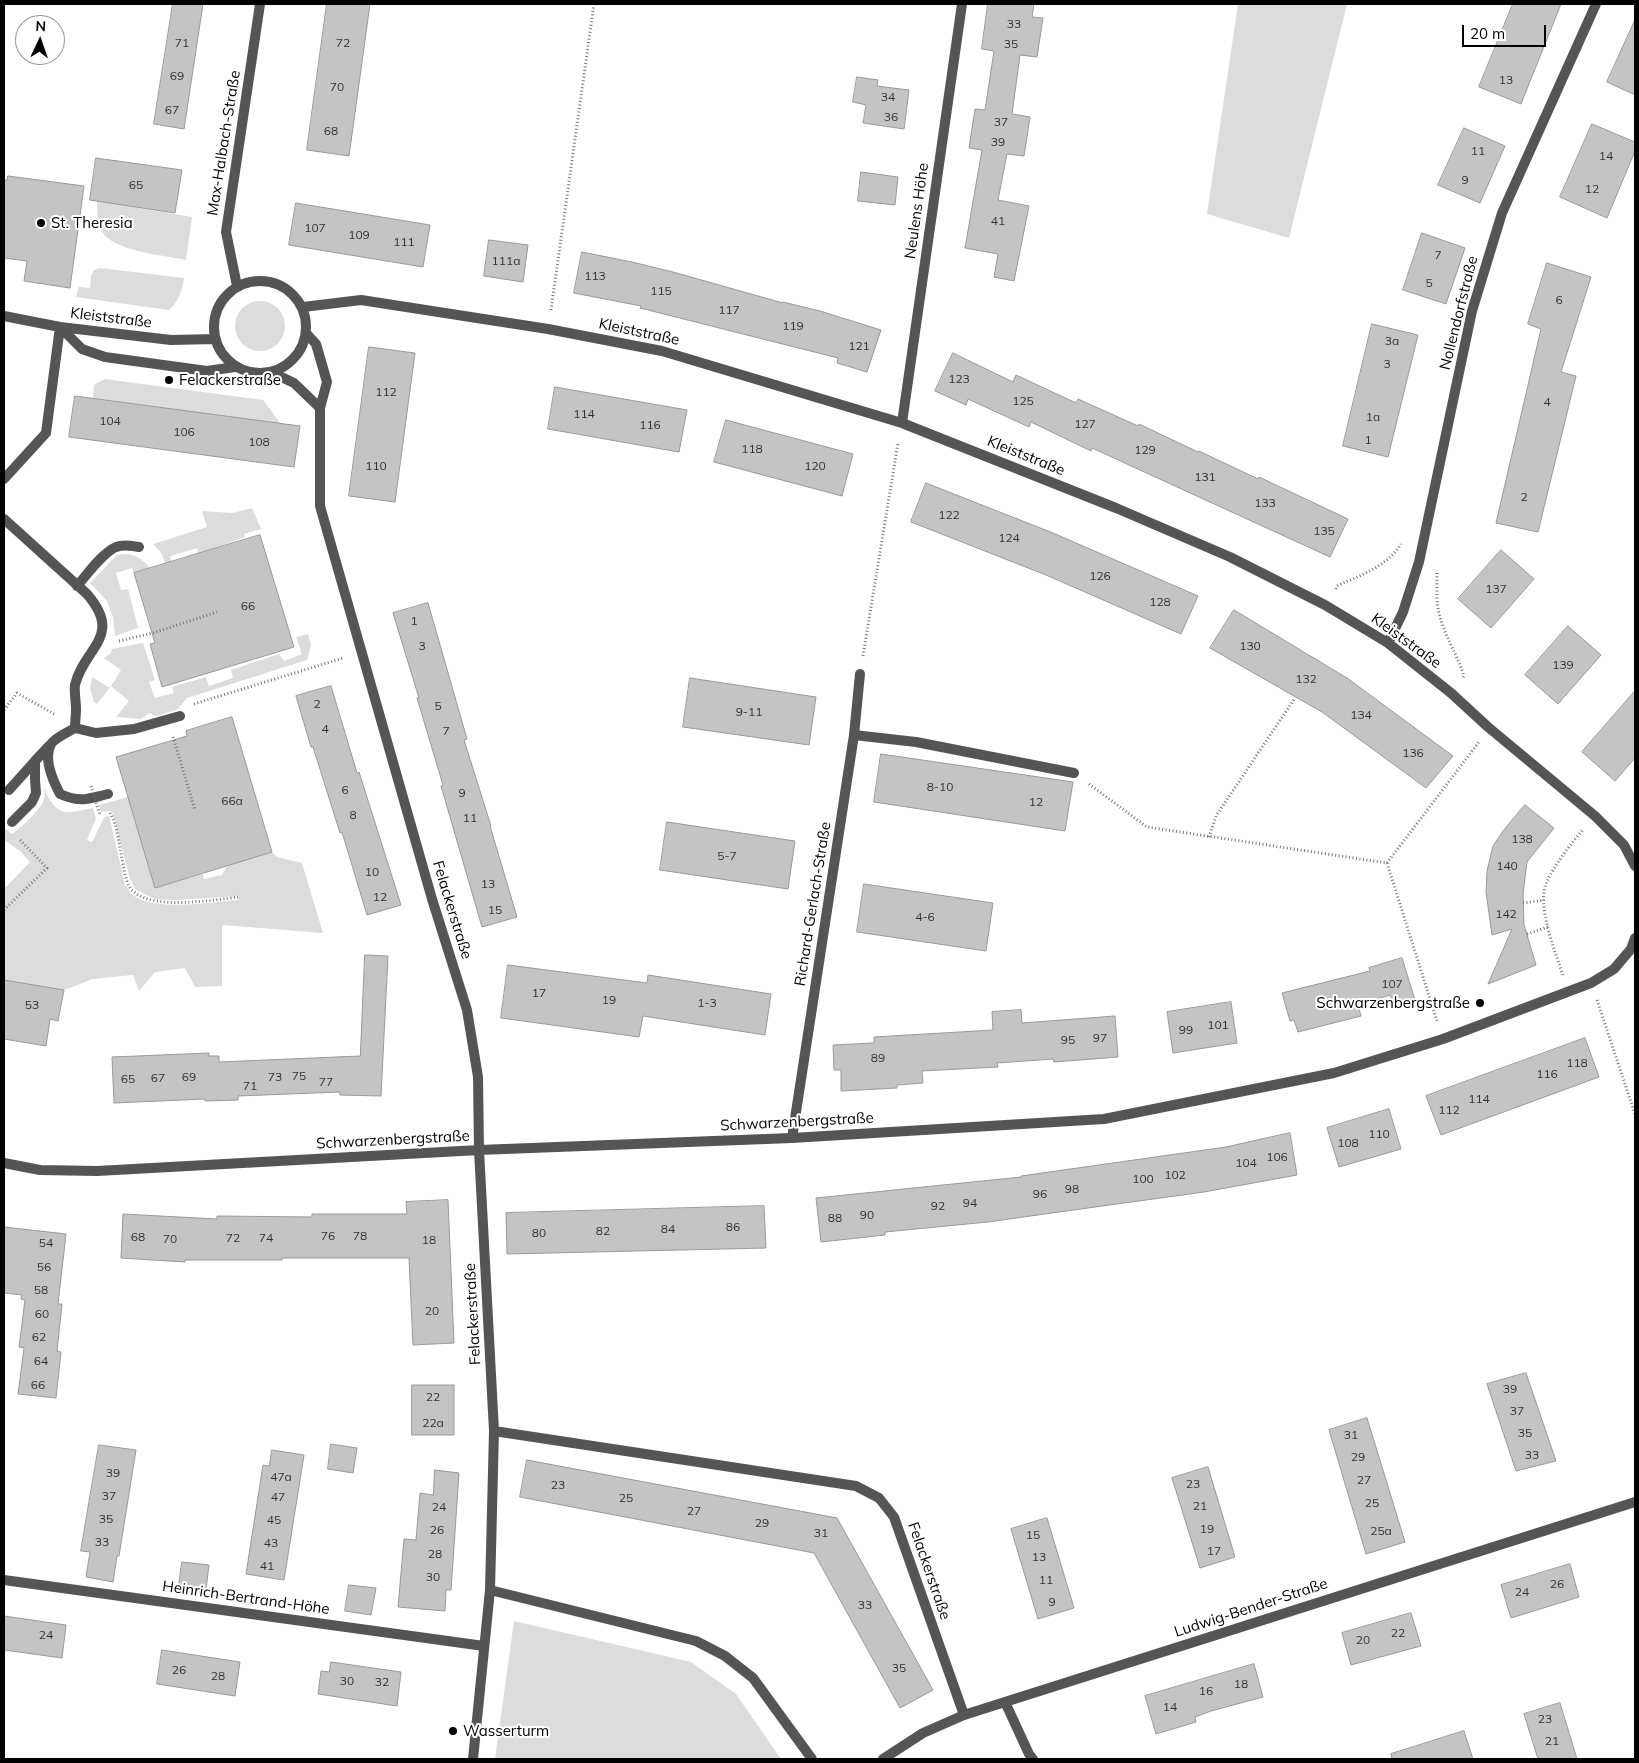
<!DOCTYPE html>
<meta charset="utf-8">
<style>
body{margin:0}
#map{position:relative;width:1639px;height:1763px;overflow:hidden;background:#fff;font-family:Mulish,sans-serif}
canvas{display:block}
.frame{position:absolute;inset:0;border:5px solid #000;pointer-events:none}
.north{position:absolute;left:15px;top:15px;width:50px;height:50px;box-sizing:border-box;background:#fff;border:1px solid #999;border-radius:50%;rotate:3deg;font-size:14px;font-weight:700;line-height:20px;text-align:center;color:#000}
.north::after{content:'';display:block;margin:auto;width:18px;height:22px;background:#000;clip-path:polygon(50% 0,100% 100%,50% 72%,0 100%)}
.scale{position:absolute;left:1462px;top:25px;width:84px;height:22px;box-sizing:border-box;border:2px solid #000;border-top:0;padding-left:6px;font-size:15px;line-height:18px;white-space:nowrap;color:#000;-webkit-text-stroke:4px #fff;paint-order:stroke}
</style>
<div id="map">
<canvas width="1639" height="1763"></canvas>
<div class="frame"></div>
<div class="north">N</div>
<div class="scale">20 m</div>
</div>
<script>
const c = document.querySelector('canvas').getContext('2d');
c.lineJoin = 'round';
function fill(path, color) { c.fillStyle = color; c.fill(path, 'evenodd'); }
function trace(path, color, width, dash) { c.strokeStyle = color; c.lineWidth = width; c.lineCap = dash ? 'butt' : 'round'; c.setLineDash(dash || []); c.stroke(path); }
function write(font, color, halo, rows, align = 'center') {
  c.font = font + ' Mulish,sans-serif'; c.lineWidth = 4; c.setLineDash([]); c.textBaseline = 'middle'; c.strokeStyle = halo; c.fillStyle = color; for (const [text, x, y, turn = 0] of rows) {
    c.save(); c.translate(x, y); c.rotate((+turn || 0) * Math.PI / 180); c.textAlign = isNaN(turn) ? turn : align; if (halo) c.strokeText(text, 0, 0); c.fillText(text, 0, 0); c.restore();
  }
}
fill(new Path2D(`
 M1238,4H1347L1289,238L1207,214Z
 M97,201L192,217L186,260C164,255 115,252 102,232C97,223 97,211 97,201Z
 M100,268L184,278C182,291 179,301 169,310L76,297L79,287L90,288L91,276L94,270Z
 M235 326a25 25 0 1 1 50 0a25 25 0 1 1-50 0Z
 M105,379L263,400L281,424L93,398L94,385Z
 M252,508L261,529L244,534L245,537L198,554L197,548L170,556L171,562L165,563L162,554L153,544L207,527L202,511L233,513Z
 M122,554C136,554 141,558 150,568L134,573L132,568L116,573L121,590L128,589L138,628L115,636L113,617L107,601L90,583L117,555Z
 M308,634L311,645L307,660L187,698L178,709L157,716L149,713L141,719L116,717L129,701L111,686L97,704L94,702L90,688L92,677L110,688L121,670L104,658L111,653L112,649L143,643L155,680L149,682L155,698L174,693L172,687L206,677L209,686L233,678L231,670L279,654L284,661L302,654L296,637Z
 M45,788C49,801 56,814 72,812C79,811 86,809 93,808L96,818L87,840L92,842L104,818L109,815L125,885C128,888 130,893 133,895C154,912 212,902 238,900L239,896L176,900L155,899L136,890L130,879L112,811L101,812L99,805L128,797L155,888L203,874L204,879L222,875L228,865L272,852L277,857L302,863L323,933L222,925V986L195,987L185,968L155,972L139,991L133,975L93,979L64,990L4,980V889L30,862L20,851L4,840V828L12,834C21,828 40,810 44,800C45,797 44,791 45,788Z
 M514,1621L691,1662L736,1694L781,1759H495Z`), '#dcdcdc');
const building = new Path2D(`
 M173,4H203L184,129L154,124Z
 M327,4H370L349,156L307,150Z
 M988,4H1034L1032,17L1043,18L1037,57L1020,55L1012,114L1030,117L1024,156L1007,154L998,200L1029,206L1014,281L994,277L998,254L965,248L982,150L969,148L975,109L985,110L994,51L982,49Z
 M1513,4H1561L1521,104L1479,87Z
 M1635,20V95L1607,82Z
 M857,77L878,80L877,86L909,90L904,129L863,123L866,105L853,102Z
 M1592,124L1635,142V151L1607,218L1560,197Z
 M1464,128L1505,146L1480,203L1438,185Z
 M96,158L182,170L175,213L90,200Z
 M861,172L898,177L895,205L858,201Z
 M8,176L84,186L70,288L24,281L27,261L4,258V180H7Z
 M296,203L430,225L423,267L289,245Z
 M1422,233L1465,248L1446,304L1403,290Z
 M489,240L528,245L523,282L484,276Z
 M582,252L632,262L673,272L783,303V302L820,311L881,330L867,372L837,363L838,358L640,308L641,306L574,293Z
 M1547,263L1591,277L1561,372L1576,376L1538,532L1496,523L1541,329L1528,324Z
 M1372,324L1418,335L1388,457L1343,446Z
 M369,347L415,353L395,502L349,496Z
 M953,353L1013,382L1016,375L1076,403L1078,399L1138,426L1139,424L1198,452L1199,451L1258,479L1259,477L1348,519L1330,557L1092,448L1091,451L1031,422L1029,427L968,399L966,405L935,391Z
 M555,387L687,410L679,452L548,429Z
 M75,396L300,426L294,467L69,437Z
 M726,420L853,454L842,496L714,462Z
 M926,483L1053,533L1198,596L1181,634L1046,575L911,522Z
 M260,535L294,647L162,687L150,644L155,643L134,573Z
 M1501,550L1534,579L1491,628L1458,599Z
 M428,603L467,739L464,740L491,826H490L517,917L482,927L441,786L443,785L417,698H419L393,613Z
 M1234,610L1347,678L1453,756L1426,788L1322,712L1210,648Z
 M1568,626L1601,655L1558,704L1525,675Z
 M690,678L816,697L809,745L683,727Z
 M331,686L357,773L359,772L401,905L367,915L342,832L340,833L313,747H311L296,696Z
 M1635,691V758L1615,781L1582,752Z
 M232,717L272,852L155,888L116,757L187,736L186,731Z
 M881,754L1073,782L1065,831L874,802Z
 M1525,805L1554,828L1527,862L1523,894L1524,925L1536,965L1488,984L1512,929L1492,935L1486,892L1487,871L1493,846L1503,831Z
 M667,822L795,841L788,889L660,870Z
 M864,884L993,903L986,951L857,932Z
 M365,955L388,956L381,1096L340,1095V1092L238,1096V1100L205,1101V1099L114,1103L112,1057L209,1053V1056H219V1062L360,1056Z
 M1402,958L1415,1000L1394,1007L1390,995L1358,1005L1361,1016L1298,1032L1294,1020L1290,1021L1282,993L1370,971L1369,968Z
 M508,965L647,983L648,975L771,994L765,1035L643,1016L639,1037L501,1018Z
 M4,980L64,990L58,1021L50,1019L46,1046L4,1039Z
 M1231,1002L1237,1043L1173,1053L1167,1012Z
 M1021,1010L1022,1023L1115,1016L1118,1057L1054,1062L1053,1059L997,1063L998,1067L922,1071L923,1083L897,1085V1088L841,1091V1070H834L833,1045L874,1043V1037L993,1030L992,1012Z
 M1585,1038L1599,1077L1441,1135L1426,1096Z
 M1389,1109L1401,1149L1339,1167L1327,1128Z
 M1290,1133L1297,1175L1204,1192L1059,1212L988,1222L885,1232V1235L821,1242L816,1198L1021,1177V1176L1226,1147Z
 M448,1200L454,1343L413,1345L409,1258H282V1260H185V1262L121,1258L123,1214L217,1219V1216L312,1217V1214H407L406,1202Z
 M764,1206L766,1248L507,1254L506,1213Z
 M4,1227L66,1234L58,1304H62L57,1351L61,1352L56,1398L18,1394L24,1348L19,1347L25,1300L21,1299L22,1295L4,1293Z
 M1526,1373L1556,1461L1516,1471L1487,1384Z
 M412,1385H454V1435H412Z
 M1367,1418L1405,1542L1366,1554L1329,1430Z
 M331,1444L357,1448L353,1473L328,1469Z
 M99,1445L136,1450L119,1556H117L113,1582L86,1577L90,1552L81,1551Z
 M272,1450L304,1455L284,1580L246,1574L263,1465L269,1466Z
 M527,1460L837,1518L933,1690L900,1708L814,1553L520,1497Z
 M1208,1467L1235,1557L1200,1568L1172,1478Z
 M435,1470L459,1473L451,1590H446L445,1611L398,1607L404,1539L416,1540L420,1493L433,1495Z
 M1047,1518L1074,1608L1038,1619L1011,1529Z
 M182,1562L209,1565L206,1589L179,1586Z
 M1570,1564L1579,1597L1511,1618L1501,1585Z
 M349,1585L376,1588L371,1615L345,1611Z
 M1411,1613L1421,1646L1351,1665L1342,1633Z
 M4,1616L66,1625L62,1658L4,1650Z
 M162,1650L240,1662L235,1696L157,1684Z
 M331,1662L401,1672L397,1706L318,1694L321,1671L329,1672Z
 M1254,1664L1263,1697L1211,1711L1195,1717L1196,1722L1156,1734L1145,1696Z
 M1560,1703L1577,1759H1538L1524,1714Z
 M1464,1731L1473,1759H1392L1391,1754Z`);
fill(building, '#c4c4c4');
trace(building, '#999', 1);
trace(new Path2D(`
 M551,310L594,4
 M1437,573C1437,586 1436,601 1439,613C1444,635 1457,654 1464,676L1462,679
 M1336,589L1337,586C1360,575 1387,567 1401,544
 M119,641L153,633L217,612
 M863,656L898,443
 M194,704L343,658
 M4,710L17,693L56,715
 M173,737L195,810
 M1089,784L1147,827L1387,863L1437,1021
 M110,813C117,823 120,850 123,864C125,873 126,886 134,892C155,910 213,900 239,897
 M1209,837L1216,816L1295,698
 M1387,863L1479,742
 M1523,903L1544,900
 M4,910L47,868L20,840
 M1527,934L1548,927
 M1563,975C1555,951 1536,905 1547,881C1555,865 1571,843 1583,830
 M1597,1000L1635,1114`), '#777', 3, [1, 2.5]);
trace(new Path2D(`
 M60,327L82,349L105,357L207,371L235,367
 M4,519L87,594C124,637 84,647 75,685C74,692 76,701 76,709C76,715 75,722 75,728
 M77,586C87,575 102,553 116,547C124,544 131,546 139,547
 M854,735L916,742L1074,773
 M9,790L35,761
 M108,794C87,799 81,803 60,794C53,781 43,759 51,744C55,738 68,732 75,728L96,733L134,729L180,716
 M12,822L32,802L36,793L35,779V761L49,746`), '#555', 10);
trace(new Path2D(`
 M214 327a46 46 0 1 1 92 0a46 46 0 1 1-92 0Z
 M237,286L226,232L260,4
 M303,307L361,300L548,329L662,351L902,423L1116,508L1230,557L1325,605L1388,643L1451,693L1488,727L1595,816L1624,845L1635,866
 M4,316L60,327L171,340L216,339
 M306,333L316,344L327,382L320,408V506L432,899L467,1010L478,1077L479,1150L494,1431L490,1590L473,1759
 M273,373L294,383L320,408
 M902,423L962,4
 M4,479L46,433L60,327
 M1388,643L1403,612L1419,562L1472,311L1502,213L1596,4
 M792,1138L854,735L860,674
 M4,1163L40,1170L97,1171L479,1150L792,1138L1104,1119L1334,1073L1443,1039L1591,983L1614,969L1631,949L1635,938
 M494,1431L856,1486L879,1498L894,1517L964,1715
 M4,1580L484,1646
 M490,1590L696,1641L725,1656L753,1678L812,1759
 M1005,1702L1029,1754L1033,1759
 M883,1759L923,1733L964,1715L1635,1502`), '#555', 10);
trace(new Path2D(`
 M91,786L100,815`), '#777', 3, [1, 2.5]);
for (const [x, y, r, color] of [
 [41,223,5,"#000"],
 [169,380,5,"#000"],
 [1480,1003,5,"#000"],
 [453,1731,5,"#000"]
]) { const dot = new Path2D(); dot.arc(x, y, r, 0, 2 * Math.PI); c.fillStyle = color; c.fill(dot); trace(dot, '#fff', 2); }
write('12px', '#313131', null, [
 ["33",1014,24],
 ["71",182,43],
 ["72",343,43],
 ["35",1011,44],
 ["69",177,76],
 ["13",1506,80],
 ["70",337,87],
 ["34",888,97],
 ["67",172,110],
 ["36",891,117],
 ["37",1001,122],
 ["68",331,131],
 ["39",998,142],
 ["11",1478,151],
 ["14",1606,156],
 ["9",1465,180],
 ["65",136,185],
 ["12",1592,189],
 ["41",998,221],
 ["107",315,228],
 ["109",359,235],
 ["111",404,242],
 ["7",1438,255],
 ["111a",506,261],
 ["113",595,276],
 ["5",1429,283],
 ["115",661,291],
 ["6",1559,300],
 ["117",729,310],
 ["119",793,326],
 ["3a",1392,341],
 ["121",859,346],
 ["3",1387,364],
 ["123",959,379],
 ["112",386,392],
 ["125",1023,401],
 ["4",1547,402],
 ["114",584,414],
 ["1a",1373,417],
 ["104",110,421],
 ["127",1085,424],
 ["116",650,425],
 ["106",184,432],
 ["1",1368,440],
 ["108",259,442],
 ["118",752,449],
 ["129",1145,450],
 ["110",376,466],
 ["120",815,466],
 ["131",1205,477],
 ["2",1524,497],
 ["133",1265,503],
 ["122",949,515],
 ["135",1324,531],
 ["124",1009,538],
 ["126",1100,576],
 ["137",1496,589],
 ["128",1160,602],
 ["66",248,606],
 ["1",414,621],
 ["3",422,646],
 ["130",1250,646],
 ["139",1563,665],
 ["132",1306,679],
 ["2",317,704],
 ["5",438,706],
 ["9-11",749,712],
 ["134",1361,715],
 ["4",325,729],
 ["7",446,731],
 ["136",1413,753],
 ["8-10",940,787],
 ["6",345,790],
 ["9",462,793],
 ["66a",232,801],
 ["12",1036,802],
 ["8",353,815],
 ["11",470,818],
 ["138",1522,839],
 ["5-7",727,856],
 ["140",1507,866],
 ["10",372,872],
 ["13",488,884],
 ["12",380,897],
 ["15",495,910],
 ["142",1506,914],
 ["4-6",925,917],
 ["107",1392,984],
 ["17",539,993],
 ["19",609,1000],
 ["1-3",707,1003],
 ["53",32,1005],
 ["101",1218,1025],
 ["99",1186,1030],
 ["97",1100,1038],
 ["95",1068,1040],
 ["89",878,1058],
 ["118",1577,1063],
 ["116",1547,1074],
 ["75",299,1076],
 ["69",189,1077],
 ["73",275,1077],
 ["67",158,1078],
 ["65",128,1079],
 ["77",326,1082],
 ["71",250,1086],
 ["114",1479,1099],
 ["112",1449,1110],
 ["110",1379,1134],
 ["108",1348,1143],
 ["106",1277,1157],
 ["104",1246,1163],
 ["102",1175,1175],
 ["100",1143,1179],
 ["98",1072,1189],
 ["96",1040,1194],
 ["94",970,1203],
 ["92",938,1206],
 ["90",867,1215],
 ["88",835,1218],
 ["86",733,1227],
 ["84",668,1229],
 ["82",603,1231],
 ["80",539,1233],
 ["76",328,1236],
 ["78",360,1236],
 ["68",138,1237],
 ["72",233,1238],
 ["74",266,1238],
 ["70",170,1239],
 ["18",429,1240],
 ["54",46,1243],
 ["56",44,1267],
 ["58",41,1290],
 ["20",432,1311],
 ["60",42,1314],
 ["62",39,1337],
 ["64",41,1361],
 ["66",38,1385],
 ["39",1510,1389],
 ["22",433,1397],
 ["37",1517,1411],
 ["22a",433,1423],
 ["35",1525,1433],
 ["31",1351,1435],
 ["33",1532,1455],
 ["29",1358,1457],
 ["39",113,1473],
 ["47a",281,1477],
 ["27",1364,1480],
 ["23",1193,1484],
 ["23",558,1485],
 ["37",109,1496],
 ["47",278,1497],
 ["25",626,1498],
 ["25",1372,1503],
 ["21",1200,1506],
 ["24",439,1507],
 ["27",694,1511],
 ["35",106,1519],
 ["45",274,1520],
 ["29",762,1523],
 ["19",1207,1529],
 ["26",437,1530],
 ["25a",1381,1531],
 ["31",821,1533],
 ["15",1033,1535],
 ["33",102,1542],
 ["43",271,1543],
 ["17",1214,1551],
 ["28",435,1554],
 ["13",1039,1557],
 ["41",267,1566],
 ["30",433,1577],
 ["11",1046,1580],
 ["26",1557,1584],
 ["24",1522,1592],
 ["9",1052,1602],
 ["33",865,1605],
 ["22",1398,1633],
 ["24",46,1635],
 ["20",1363,1640],
 ["35",899,1668],
 ["26",179,1670],
 ["28",218,1676],
 ["30",347,1681],
 ["32",382,1682],
 ["18",1241,1684],
 ["16",1206,1691],
 ["14",1170,1707],
 ["23",1545,1719],
 ["21",1552,1741]
]);
write('15px', '#000', '#fff', [
 ["Max-Halbach-Straße",224,143,-81],
 ["Neulens Höhe",917,211,-82],
 ["Nollendorfstraße",1459,313,-76],
 ["Kleiststraße",111,318,7],
 ["Kleiststraße",639,332,12],
 ["Kleiststraße",1026,456,22],
 ["Kleiststraße",1406,641,36],
 ["Richard-Gerlach-Straße",813,904,-81],
 ["Felackerstraße",452,910,73],
 ["Schwarzenbergstraße",797,1122,-3],
 ["Schwarzenbergstraße",393,1140,-3],
 ["Felackerstraße",473,1314,-93],
 ["Felackerstraße",929,1571,71],
 ["Heinrich-Bertrand-Höhe",246,1598,8],
 ["Ludwig-Bender-Straße",1251,1608,-18]
]);
write('15px', '#000', '#fff', [
 ["St. Theresia",51,223],
 ["Felackerstraße",179,380],
 ["Schwarzenbergstraße",1470,1003,"right"],
 ["Wasserturm",463,1731]
], 'left');
</script>
